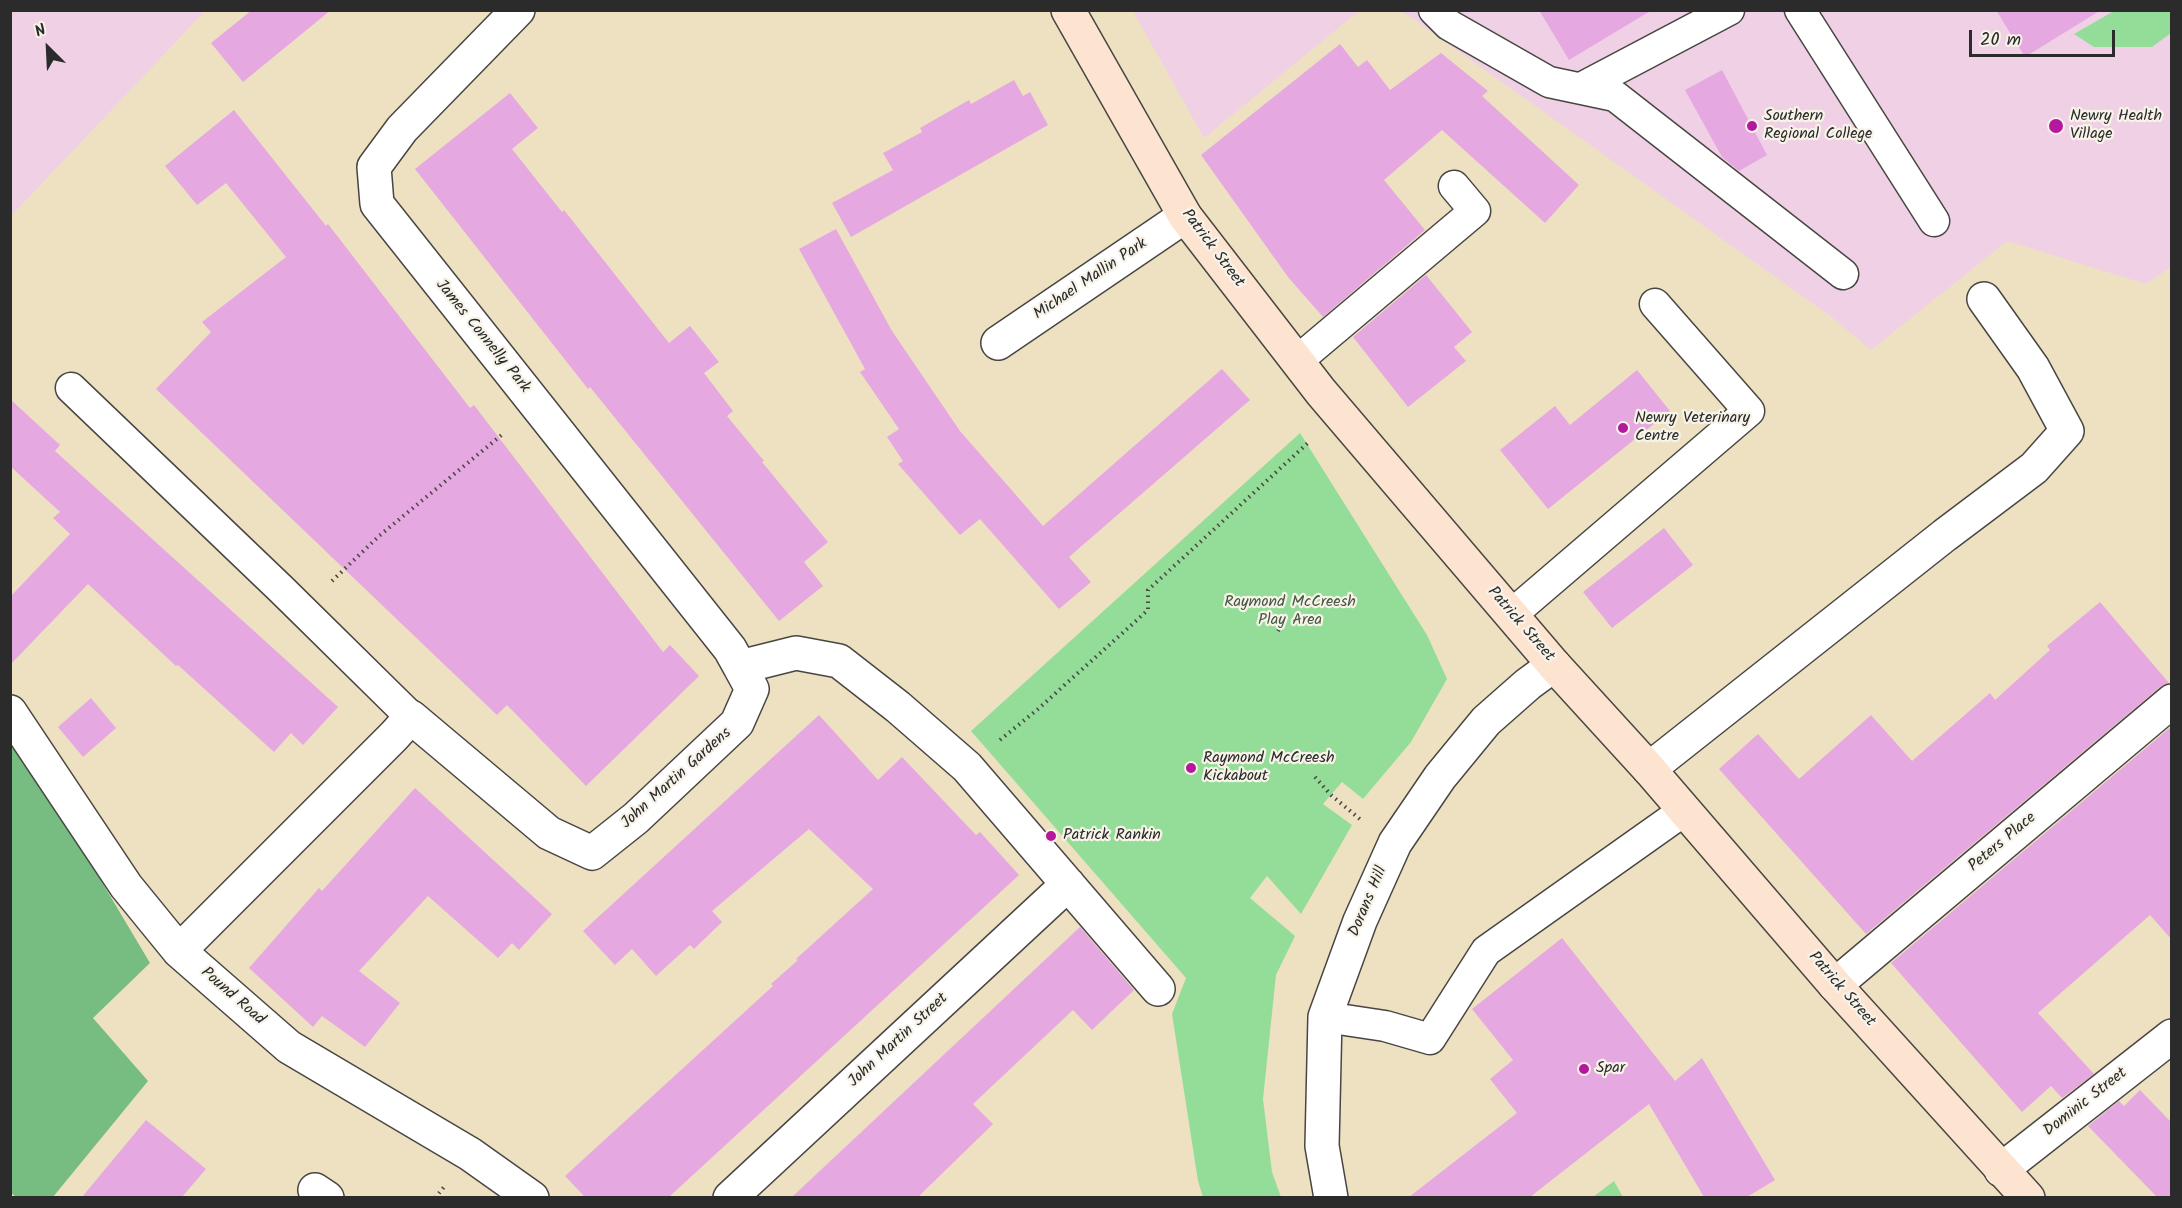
<!DOCTYPE html>
<style>
body{margin:0}
#map{position:relative;width:2182px;height:1208px;overflow:hidden;background:#eee1c2;font-family:Kalam,sans-serif}
canvas{display:block}
.frame{position:absolute;inset:0;border:12px solid #2b2b2b;pointer-events:none}
.north{position:absolute;left:18px;top:18px;width:60px;height:60px;-webkit-text-stroke:4px #f7f3e8;paint-order:stroke;rotate:336deg;font-size:16px;font-weight:700;line-height:24px;text-align:center;color:#2b2b2b}
.north::after{content:'';display:block;margin:auto;width:21px;height:27px;background:#2b2b2b;clip-path:polygon(50% 0,100% 100%,50% 72%,0 100%)}
.scale{position:absolute;left:1969px;top:30px;width:146px;height:27px;box-sizing:border-box;border:3px solid #2b2b2b;border-top:0;padding-left:8px;font-size:18px;line-height:21px;white-space:nowrap;color:#2b2b2b;-webkit-text-stroke:4px #f7f3e8;paint-order:stroke}
</style>
<div id="map">
<canvas width="2182" height="1208"></canvas>
<div class="frame"></div>
<div class="north">N</div>
<div class="scale">20 m</div>
</div>
<script>
const c = document.querySelector('canvas').getContext('2d');
c.lineJoin = 'round';
function fill(path, color) { c.fillStyle = color; c.fill(path, 'evenodd'); }
function trace(path, color, width, dash) { c.strokeStyle = color; c.lineWidth = width; c.lineCap = dash ? 'butt' : 'round'; c.setLineDash(dash || []); c.stroke(path); }
function write(font, color, halo, rows, align = 'center') {
  c.font = font + ' Kalam,sans-serif'; c.lineWidth = 4.5; c.setLineDash([]); c.textBaseline = 'middle'; c.strokeStyle = halo; c.fillStyle = color; for (const [text, x, y, turn = 0] of rows) {
    c.save(); c.translate(x, y); c.rotate((+turn || 0) * Math.PI / 180); c.textAlign = isNaN(turn) ? turn : align; if (halo) c.strokeText(text, 0, 0); c.fillText(text, 0, 0); c.restore();
  }
}
fill(new Path2D(`
 M11,10L205,11L11,216L10,11Z
 M1133,11H1359L1204,138Z
 M1402,11H2171V267L2146,284L2007,241L1871,350L1833,318Z`), '#f0d0e5');
fill(new Path2D(`
 M2114,11H2171V33L2152,47H2094L2074,34Z
 M1300,433L1427,635L1447,679L1411,742L1363,799L1342,782L1323,804L1352,825L1301,914L1267,876L1250,898L1295,936L1276,975L1263,1099L1272,1172L1281,1197H1203L1198,1181L1172,1014L1186,978L971,731Z
 M1614,1181L1623,1197H1593Z`), '#94dd98');
fill(new Path2D(`
 M10,736L40,778L150,963L93,1018L148,1081L53,1197H16L11,1193Z`), '#77bc80');
fill(new Path2D(`
 M252,10H331L243,82L211,43Z
 M1539,10H1652L1569,60Z
 M1996,10H2101L2025,57Z
 M1340,44L1358,67L1367,60L1390,90L1441,53L1488,91L1482,96L1579,185L1545,223L1442,130L1384,180L1425,230L1323,317L1288,277L1201,155Z
 M1722,70L1767,155L1739,171L1722,157L1685,90Z
 M1014,80L1023,96L1030,92L1048,125L851,237L832,203L893,170L883,153L922,132L920,128L969,100L971,104Z
 M510,93L538,128L512,149L562,212L564,210L669,343L690,326L719,362L704,373L733,411L727,416L764,461L762,462L828,542L804,562L823,586L779,621L590,387L588,389L415,169Z
 M234,110L326,226L328,224L470,408L474,405L663,652L670,645L699,676L586,786L507,705L497,715L156,389L211,332L202,322L286,257L226,183L197,205L165,166Z
 M836,229L892,331L960,431L1043,526L1222,369L1250,400L1069,557L1091,582L1059,609L980,519L960,535L898,464L903,461L887,437L899,429L860,372L865,369L799,249Z
 M1426,275L1472,332L1454,347L1466,361L1408,407L1353,337Z
 M1637,370L1670,411L1548,509L1500,450L1555,406L1570,425Z
 M10,399L60,445L55,451L338,707L303,745L291,733L274,752L178,665L176,666L88,584L10,665V597L70,534L53,518L60,512L10,466Z
 M1664,528L1693,565L1612,628L1583,592Z
 M2100,602L2169,683L2160,687L1866,934L1719,769L1758,734L1799,779L1871,715L1912,761L1990,693L1995,700L2050,650L2047,646Z
 M91,698L116,728L83,757L58,727Z
 M819,715L878,780L902,757L976,835L980,832L1019,875L669,1197H585L565,1176L773,986L771,984L798,960L796,959L873,889L809,829L712,911L722,922L694,949L690,945L656,976L632,949L615,965L583,931Z
 M2172,726V940L2150,915L2038,1013L2094,1074L2062,1098L2051,1086L2022,1112L1891,963Z
 M415,788L552,914L519,950L512,943L498,958L428,896L359,971L400,1003L365,1047L322,1016L313,1027L249,968L319,888L322,891Z
 M1080,927L1134,990L1092,1030L1073,1010L973,1104L993,1124L918,1197H792Z
 M1562,938L1675,1081L1702,1058L1775,1180L1747,1197H1704L1649,1104L1530,1197H1409L1517,1113L1490,1079L1513,1060L1472,1009Z
 M2140,1090L2172,1123V1197H2157L2088,1126L2119,1101L2124,1106Z
 M146,1120L206,1169L182,1197H82Z`), '#e6a8e0');
const service = new Path2D(`
 M1434,10L1449,25L1549,82L1615,96L1843,274
 M1800,10L1934,221
 M1581,88L1729,10
 M1297,361L1475,211L1454,186
 M71,388L282,590L411,717
 M1511,615L1749,411L1655,304
 M1325,1017L1385,1026L1430,1039L1486,951L1685,810`);
const minor = new Path2D(`
 M518,10L402,129L374,167L377,204L730,649L740,667
 M998,343L1185,216
 M10,712L126,886L179,951L289,1047L470,1154L532,1198
 M1649,769L1945,535L2034,468L2067,431L2033,368L1984,299
 M179,951L394,736L411,717L549,833L592,853L636,818L737,723L752,689L740,667L796,653L839,661L898,707L967,767L1158,989
 M1835,985L2172,701
 M2001,1170L2172,1036
 M315,1190L327,1198
 M730,1198L1068,884`);
const tertiary = new Path2D(`
 M1331,1198L1322,1146L1325,1017L1360,921L1395,843L1440,777L1486,721L1528,684L1554,665`);
const secondary = new Path2D(`
 M1068,10L1185,216L1321,392L1554,665L1649,769L1835,985L2028,1198`);
trace(service, '#484642', 33);
trace(minor, '#484642', 36);
trace(tertiary, '#484642', 36);
trace(secondary, '#484642', 36);
trace(new Path2D(`
 M332,581L379,536L504,433
 M1278,631L1287,616
 M1000,740L1038,709L1148,610V590L1310,441
 M1315,777L1331,795L1361,820
 M435,1198L444,1187`), '#484642', 4, [1.5, 4.5]);
trace(service, '#fff', 30);
trace(minor, '#fff', 33);
trace(tertiary, '#fff', 33);
trace(secondary, '#fde4d1', 33);
for (const [x, y, r, color] of [
 [1752,126,6,"#b5179e"],
 [2056,126,8,"#b5179e"],
 [1623,428,6,"#b5179e"],
 [1191,768,6,"#b5179e"],
 [1051,836,6,"#b5179e"],
 [1584,1069,6,"#b5179e"]
]) { const dot = new Path2D(); dot.arc(x, y, r, 0, 2 * Math.PI); c.fillStyle = color; c.fill(dot); trace(dot, '#f7f3e8', 2); }
write('16px', '#2b2b2b', '#f7f3e8', [
 ["Southern",1764,117],
 ["Regional College",1764,135],
 ["Newry Health",2070,117],
 ["Village",2070,135],
 ["Newry Veterinary",1635,419],
 ["Centre",1635,437],
 ["Raymond McCreesh",1203,759],
 ["Kickabout",1203,777],
 ["Patrick Rankin",1063,836],
 ["Spar",1596,1069]
], 'left');
write('16px', '#2b2b2b', '#f7f3e8', [
 ["Patrick Street",1212,249,53],
 ["Michael Mallin Park",1091,280,-34],
 ["James Connelly Park",482,337,51],
 ["Patrick Street",1520,625,49],
 ["John Martin Gardens",677,779,-42],
 ["Peters Place",2003,843,-40],
 ["Dorans Hill",1369,902,-67],
 ["Patrick Street",1841,990,49],
 ["Pound Road",232,997,41],
 ["John Martin Street",899,1041,-43],
 ["Dominic Street",2086,1103,-38]
]);
write('16px', '#455846', '#f7f3e8', [
 ["Raymond McCreesh",1290,603],
 ["Play Area",1290,621]
]);
</script>
